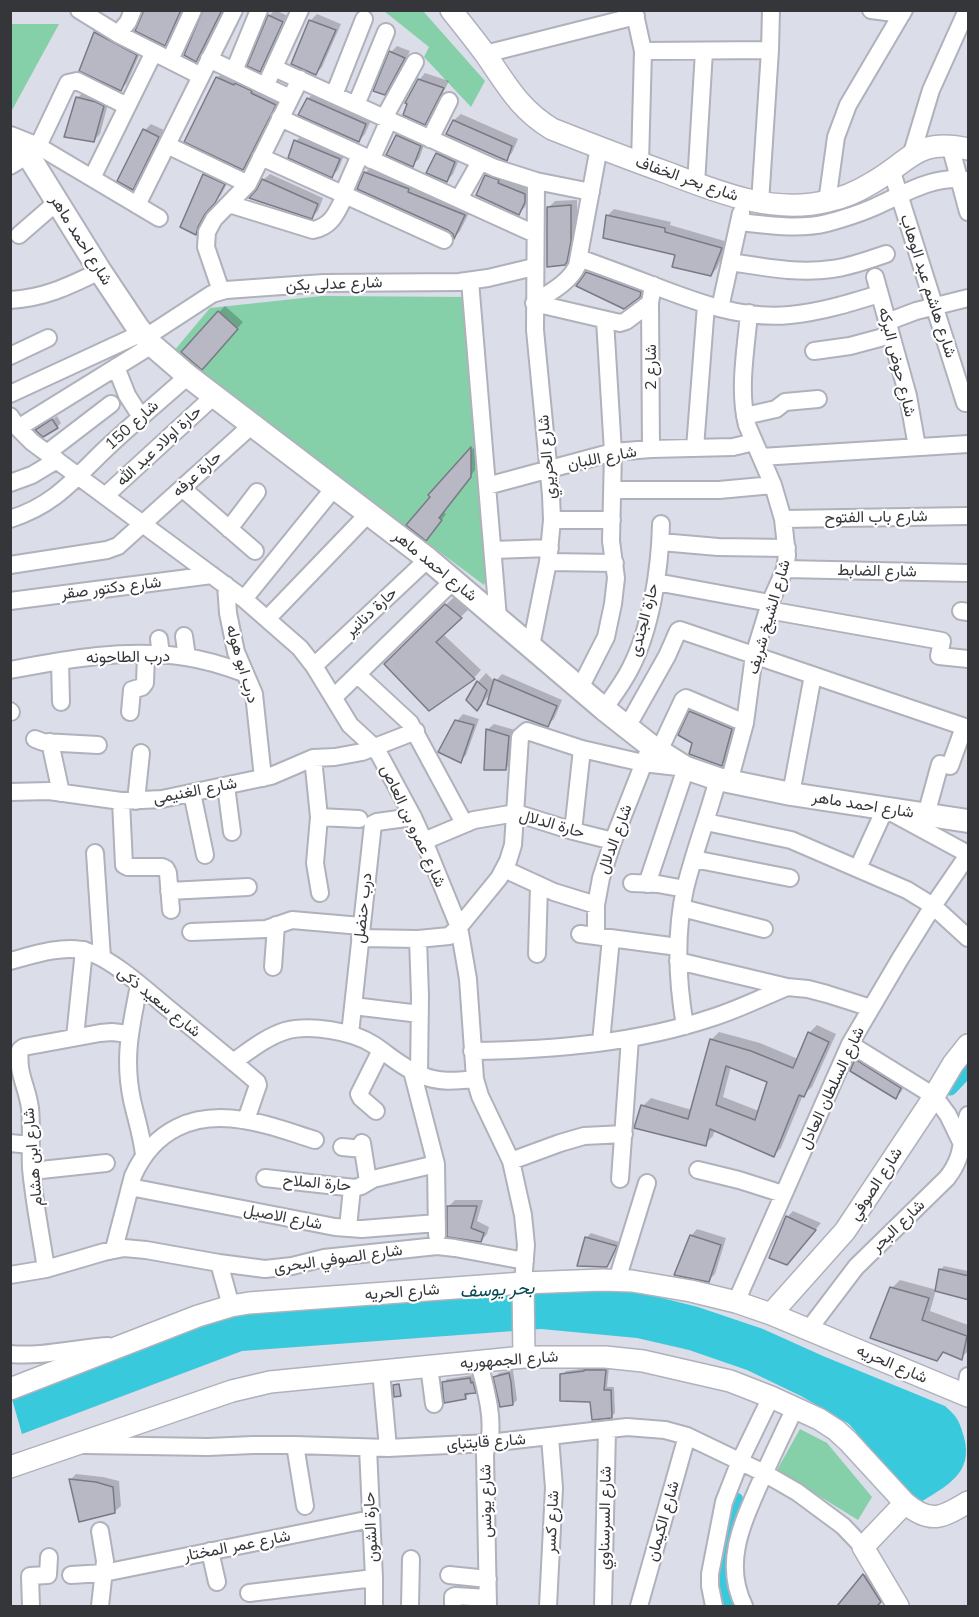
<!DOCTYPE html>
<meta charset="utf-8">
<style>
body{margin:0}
#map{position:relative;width:979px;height:1617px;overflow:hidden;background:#dbdde9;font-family:Mulish,sans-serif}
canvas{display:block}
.frame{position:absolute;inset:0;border:12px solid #35363a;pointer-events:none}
</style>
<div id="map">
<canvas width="979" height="1617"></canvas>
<div class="frame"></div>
</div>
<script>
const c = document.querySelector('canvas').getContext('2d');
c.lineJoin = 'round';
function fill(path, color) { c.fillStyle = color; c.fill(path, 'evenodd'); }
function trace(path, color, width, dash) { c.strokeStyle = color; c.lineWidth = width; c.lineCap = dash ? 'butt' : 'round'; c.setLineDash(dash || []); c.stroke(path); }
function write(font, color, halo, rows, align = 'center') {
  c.font = font + ' Mulish,Vazirmatn,sans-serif'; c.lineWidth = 4.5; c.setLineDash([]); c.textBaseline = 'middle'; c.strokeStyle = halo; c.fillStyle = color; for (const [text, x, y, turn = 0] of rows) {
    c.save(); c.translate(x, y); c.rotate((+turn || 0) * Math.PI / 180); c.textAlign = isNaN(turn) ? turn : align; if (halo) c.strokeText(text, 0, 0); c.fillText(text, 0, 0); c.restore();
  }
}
fill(new Path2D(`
 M384,11H423L485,81L471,107L424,57L429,47Z
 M11,24H59L11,112L10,24Z
 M322,296L467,297L487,577L484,585L173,352L210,308Z
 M800,1429L827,1443L872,1497L858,1520L777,1470Z`), '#85cfa9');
fill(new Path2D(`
 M607,1290L634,1291L698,1307L763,1329L823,1356L945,1406C958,1418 959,1420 964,1437C974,1475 945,1486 918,1504L849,1424L801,1396L747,1370L689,1350L637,1338L541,1329L242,1351L22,1434L12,1399L227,1316L409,1298Z`), '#38c9dd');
fill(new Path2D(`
 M146,10H183L171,38L165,44Z
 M205,10H224L202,54L196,60Z
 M275,10L288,16L266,64L260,70L269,16Z
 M317,14L341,24L322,67L316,74L310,21Z
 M102,26L142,49L127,83L121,89L81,70L95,32Z
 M397,46L410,51L391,87L384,93L391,52Z
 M226,69L283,96L251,160L243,168L217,78Z
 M425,73L449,81L431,117L425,123L409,103L419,80Z
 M84,92L109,100L100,134L94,140L77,98Z
 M314,92L372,118L365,134L359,141L308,99Z
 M461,114L518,139L512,153L506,159L448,133L454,120Z
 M151,124L164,130L139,182L132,188L145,130Z
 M404,129L426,140L419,159L412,165L398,136Z
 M302,135L345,153L338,170L332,176L296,141Z
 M444,147L461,155L453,174L447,181L437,154Z
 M372,166L471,209L460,231L455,237L454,234L449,229L359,188L366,172Z
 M210,169L230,178L221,195L211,206L203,220L202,227L196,233L204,175Z
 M492,169L531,187V194L525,207L519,213L486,176Z
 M270,174L323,198L318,211L312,217L263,180Z
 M577,200V234L571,257L565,264L549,207L555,201Z
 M614,209L671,222L670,225L728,242L717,268L711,275L677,254L607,216Z
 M593,266L646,289L639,296L587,273Z
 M225,306L243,322L208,361L219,312Z
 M57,416L61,423L57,427L37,430Z
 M476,445L475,470L444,512L446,514L431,533L432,496L431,495Z
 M454,597L469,609L443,634L481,670L474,678L429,709L386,664Z
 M486,673L495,682L502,674L562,700L554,719L547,725L493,691L477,709L468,700L478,682Z
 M696,706L737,723L728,759L722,764L694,742L691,712Z
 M463,714L479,719L466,755L460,761L457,721Z
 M494,724L515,730L512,763L505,769L487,730Z
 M817,1025L836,1034L812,1087L803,1095L781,1148L773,1156L715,1129L713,1136L705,1144L643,1106L651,1098L692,1110L711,1040L719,1032L760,1043L798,1059L809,1033ZM731,1066L769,1081L759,1111L723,1097Z
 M862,1054L906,1081L902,1091L896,1097L856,1060Z
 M455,1200H483L477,1221L489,1227L487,1234L481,1241L449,1206Z
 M793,1211L821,1223L793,1257L787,1217Z
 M697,1229L726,1238L715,1274L708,1281L691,1236Z
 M591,1233L619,1242L611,1261L607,1266L579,1264L587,1237Z
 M944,1266L968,1271V1298L936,1290L930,1311L968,1325V1351L961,1358L944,1351L936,1359L892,1288L900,1280L937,1290L940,1270Z
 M589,1367H609L607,1387H614L615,1413L611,1417L562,1375L566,1371L588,1368Z
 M513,1370L517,1400L513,1404L495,1377L499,1373Z
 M473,1375L474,1380L477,1379L479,1387L475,1391L469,1392V1394L465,1398L443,1383L447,1379Z
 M76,1474L103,1477L119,1481L121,1506L114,1512L70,1480Z
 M870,1569L886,1594L878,1606H839Z`), '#0003');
trace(new Path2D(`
 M950,1088L968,1069
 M727,1606C714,1573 727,1534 736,1500`), '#38c9dd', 15);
const building = new Path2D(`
 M144,10H181L165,46L135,31Z
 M203,10H222L196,62L184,55Z
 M268,15L283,22L260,72L247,66Z
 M309,20L336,30L316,75L291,64Z
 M94,32L137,55L121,91L79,71Z
 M389,51L405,58L385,95L373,91Z
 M216,77L234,85L235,83L252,91L251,93L276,105L243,170L184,142Z
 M418,79L444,88L425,125L403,115L407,104L405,103Z
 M76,97L96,102L104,106L94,142L64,137Z
 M307,98L366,124L359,142L298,115Z
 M453,120L512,146L507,161L446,134Z
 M143,129L159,137L133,190L117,181Z
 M396,135L421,146L413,167L386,155Z
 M294,140L340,159L332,178L288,158Z
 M436,153L455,162L447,182L426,173Z
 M364,172L409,189L408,192L465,215L454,239L453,234L448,230L357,189Z
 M203,174L225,184L215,203L205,214L198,227L196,235L180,227Z
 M485,175L499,180L498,183L525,194V202L519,215L476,195Z
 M262,179L318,204L312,219L249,198L257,189Z
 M571,205V241L567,262L565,265L547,267V207Z
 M606,215L665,228V232L722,248L711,276L672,267L675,255L603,238Z
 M586,272L641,292L640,297L624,309L576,286Z
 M218,311L238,329L202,370L181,352Z
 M52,419L58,428L43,437L35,430Z
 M471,447V477L439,518L442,520L426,541L406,525L430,497L428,495Z
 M445,604L462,618L436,642L475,679L429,711L384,664Z
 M494,679L557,706L548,727L487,704Z
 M477,681L487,690L481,705L477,711L466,700Z
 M689,711L732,729L722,766L689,754L692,743L678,735Z
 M455,720L474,725L461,763L438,752Z
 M486,729L509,736L506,770H484Z
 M808,1032L829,1042L804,1097L799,1095L774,1157L710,1129L706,1146L634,1128L641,1105L688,1119L710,1039L751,1051L793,1068ZM726,1066L767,1082L755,1120L716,1105Z
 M855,1059L901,1088L896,1099L850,1071Z
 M447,1206H477L471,1228L484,1233L481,1242L447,1237Z
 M786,1216L816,1230L787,1265L769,1258Z
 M690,1235L721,1245L709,1282L674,1275Z
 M585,1237L617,1246L607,1267L577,1266Z
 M939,1269L969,1276V1300L935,1291Z
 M890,1287L929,1298L922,1320L967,1336L962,1360L943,1352L937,1361L870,1338Z
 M584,1370H606L604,1390H611L612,1418L592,1420L590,1402L560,1401V1374L584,1371Z
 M509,1373L511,1382L513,1405L500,1407L493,1377Z
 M470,1378L471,1383L473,1382L476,1393L465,1394L466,1399L444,1403L442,1382Z
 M399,1384L401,1396L394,1397L393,1385Z
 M69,1479L96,1482L113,1487L115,1513L79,1522Z
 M863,1574L881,1602L877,1606H837Z`);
fill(building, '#b7b8c3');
trace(building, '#797a85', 1.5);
const minor = new Path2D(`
 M79,10L118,34L201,76
 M634,10L643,51L640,163
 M871,10L902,14
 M118,34L128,22L133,10
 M643,51L770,50
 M485,54L636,16
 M209,59L290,98
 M170,60L193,10
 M274,68L495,168L536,181L591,192
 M234,71L259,10
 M269,78L300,10
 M334,95L364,19
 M356,105L386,32
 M280,118L535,234
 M384,118L415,62
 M13,136L38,146L159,218
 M430,139L449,101
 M167,145L248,184
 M950,145L968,212
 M38,146L68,83L77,81L127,106
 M912,153L931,90L967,10
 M261,157L444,240
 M371,160L389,120
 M10,166L28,155
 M891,169L965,403
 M92,178L154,52
 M696,184L704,51
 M343,194L360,155
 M459,199L480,162
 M827,202L836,137L848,105L904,10
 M760,203L770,50L771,10
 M229,204L313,230C333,226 337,211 345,196
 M137,205L234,10
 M739,222C768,225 799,230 827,223C842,219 858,214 872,208C902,195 934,174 968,180
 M19,235L57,202
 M579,258C604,267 628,276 652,285C696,302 743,320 790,315C821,312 850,303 879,294
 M730,262C764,267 798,274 832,269C850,267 868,260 886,254
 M875,277L908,396L917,447
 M470,281L498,618
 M221,291L206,247L207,232L214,219L248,184L300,79
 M10,300C45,298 69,286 100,271
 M534,303C549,293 569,283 577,266L599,147
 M534,303L620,323L626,321L650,303
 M720,308L741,213
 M887,322L916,311L968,298
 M146,337L212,294L226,290L324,283L459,282L488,278L534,267
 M814,351L850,346L891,335
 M10,356L48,338
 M116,367L127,395L141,417
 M10,394L142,333
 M10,416L18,428L32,442L244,599L300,648L314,666L350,725L375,748L379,754L413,817L424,841L459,927L468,979L475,1079L480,1096L511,1161L523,1215L526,1245L523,1283
 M745,416L776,409L785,402L818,399
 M18,428L152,345
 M695,448L706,305
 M651,449L650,303L653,285
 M47,453L111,404
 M761,457L968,444
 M10,483L32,475L57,460
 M487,486L613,452L651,449L733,447L754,442
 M182,488L255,551
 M613,490H719L773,485
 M105,496L214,396
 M10,519C58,504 77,475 112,443C137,420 163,398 188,376
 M783,519L968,516
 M552,520H612
 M229,529L257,492
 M661,542L718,547L787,548
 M493,550L550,548
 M548,562L615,563
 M10,565L107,550L118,546L252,425
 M785,569L968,573
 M656,582L770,603
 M226,585L228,613L236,652L254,694L263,778
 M244,599L334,488
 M10,601L212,575
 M768,610L942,641L939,656L968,659
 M961,611L968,612
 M267,619L368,514
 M184,636L187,657
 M159,639L161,655
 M531,646L548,562L552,520L551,495L535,330L536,181
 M60,661L61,702
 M314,666L428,559
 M10,670C68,659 127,648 186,657C206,660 225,666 244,673
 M358,675L410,723L464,823
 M580,688L606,637L613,604L616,578L611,541L613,452L605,320
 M334,697L454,580
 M604,709C613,696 623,683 630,669C651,629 660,569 661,524
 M10,711L11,712
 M130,712L132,690L142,687L145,683L146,654
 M627,727L667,656L678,631L680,630L968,728
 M35,739L43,742L98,745
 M50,742L61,793
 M659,751L683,700L686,698L745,723
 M313,758L319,817L315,863L320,893
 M729,782L745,723L754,655L770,603L785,569L787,555L783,519L773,485L747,425C738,390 746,349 749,313
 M226,786L232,832
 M10,792L49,791L121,801L162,799L271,776L313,758L335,757L362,752L416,731
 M192,793L205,855
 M791,794L813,675
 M121,801L124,865L128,867H162L166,869L168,873L171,910
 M136,801L141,753
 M926,815L940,764L950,766L964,727
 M319,817L359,819
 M706,822L791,840L907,890L933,906L968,938
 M573,831L582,749
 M424,841L474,820L516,813L573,831L613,841
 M95,853L102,958
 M694,859L790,878
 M858,868L885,809L968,854
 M504,869L554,892L596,905
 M632,883L658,884L685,889
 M169,891L248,887
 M682,908L764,929
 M191,932L266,929L292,920L361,926
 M580,934L678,947
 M596,936V905L601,878L613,841L647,755
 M360,938L418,939L449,936L459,927L499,878L508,861L513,845L520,737L527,731L582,749L643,763L686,768L647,884
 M418,939L420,996L419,1075
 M537,954L539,885
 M10,961C33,955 59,946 82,950C110,956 147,991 169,1009C198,1033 228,1057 257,1082L258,1085L246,1120
 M678,961L787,987L808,989L827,994L871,1008
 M273,967L276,925
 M139,985C131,1027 123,1057 132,1100C136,1118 142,1136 144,1155
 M353,1006L420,1014
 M685,1026C677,980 675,934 685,889C694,852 708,816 718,779
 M350,1034L373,824L377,822L413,817
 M75,1037L84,950
 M601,1042L611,938
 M850,1044L934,1096L948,1115L962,1144
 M472,1051C554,1050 637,1043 714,1017C739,1009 763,997 787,987
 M233,1062C249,1051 266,1037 285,1031C309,1024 353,1031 374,1045C389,1055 404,1069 421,1075C439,1083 456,1081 475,1079
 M412,1071L436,1164L437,1235
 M376,1111L361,1098L359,1094L381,1050
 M10,1143L30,1145
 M362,1143L368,1181
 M342,1147L363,1149
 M511,1161L560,1143L584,1136L624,1134
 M698,1170L739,1180L783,1194
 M32,1171L106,1163
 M265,1178L355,1188L361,1186L373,1179L436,1164
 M620,1179L630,1038
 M130,1187L335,1227L362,1229L437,1223
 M348,1228L352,1188
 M114,1249L133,1176C154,1129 194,1112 243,1120C267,1123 292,1133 315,1140
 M219,1263L231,1306
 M46,1269C41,1235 34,1202 31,1168C30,1148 32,1128 30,1108C27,1086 17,1074 20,1050L24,1047L100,1033L112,1032L129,1034
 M10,1275L46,1269L104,1252L124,1248L146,1250L219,1263L265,1269L292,1266L324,1258L437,1246L455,1248L525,1261
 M617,1280L647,1183
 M736,1302L850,1044L900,959L933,906L968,855
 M809,1329L856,1267L947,1178C965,1155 960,1140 968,1115
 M10,1354C43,1357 75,1348 108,1346
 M479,1361C484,1385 493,1412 490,1436C489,1442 486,1448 485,1454L488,1606
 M429,1366L434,1404
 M381,1371L388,1448
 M966,1389L968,1376
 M84,1445L208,1447L253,1445H295L388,1448L489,1443L627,1427L665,1430L687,1436L764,1473L797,1492L843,1526L863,1547
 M295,1445L305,1506
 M368,1448L374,1578V1606
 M100,1531L105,1561L100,1606
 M210,1551L217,1582
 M71,1575L104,1573L371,1519
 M449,1575L488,1579
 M249,1593L374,1578
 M31,1606L30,1576L48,1575L49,1557
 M410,1606L411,1559
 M453,1606V1597L455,1596L488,1598
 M548,1606L554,1488L550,1437
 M603,1606L607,1430
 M639,1606L687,1436
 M714,1606L710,1586V1574L724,1502L740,1461L771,1397
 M744,1606C723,1563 742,1524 760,1483C771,1458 783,1433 795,1408`);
const tertiary = new Path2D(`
 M451,10C463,25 475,40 486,55C507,85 519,109 552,129C590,144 629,159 668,173C718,192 773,215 828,201C842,198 857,192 870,184C910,162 916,137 968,149
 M523,1283L524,1357
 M771,1314L845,1231L928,1106L953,1064L968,1045
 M10,1389L198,1316L231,1306L249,1303L523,1283L602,1280L632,1281L691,1291L736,1302L771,1314L968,1396
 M10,1467L232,1391L270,1382L524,1357H605L643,1361L730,1381L771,1397L819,1419L836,1430L848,1441L905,1503C931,1525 943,1517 968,1502
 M898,1606L863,1547L905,1503`);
const secondary = new Path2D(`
 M10,138L28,155L100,271L138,328L152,345L188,376L428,559L604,709L651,746L686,768L718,779L791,794L968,821`);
trace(minor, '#afb1bb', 20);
trace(tertiary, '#afb1bb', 24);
trace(secondary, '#afb1bb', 26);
trace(minor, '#fff', 16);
trace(tertiary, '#fff', 21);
trace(secondary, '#fff', 22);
write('16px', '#35363a', '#fff', [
 ["شارع بحر الخفاف",687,179,19],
 ["شارع احمد ماهر",81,240,58],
 ["شارع عدلى يكن",334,284,-2],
 ["شارع هاشم عبد الوهاب",928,286,72],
 ["شارع حوض البركه",897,362,76],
 ["شارع 2",651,367,-90],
 ["شارع 150",132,425,-42],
 ["حارة اولاد عبد الله",159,446,-43],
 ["شارع الحريري",547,457,-95],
 ["شارع اللبان",602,458,-11],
 ["حارة عرفه",197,474,-42],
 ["شارع باب الفتوح",876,517,-1],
 ["شارع احمد ماهر",435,566,39],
 ["شارع الضابط",877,571,1],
 ["شارع دكتور صقر",111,588,-7],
 ["حارة دنانير",371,612,-43],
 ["شارع الشيخ شريف",769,617,-74],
 ["حارة الجندى",644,620,-75],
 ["درب الطاحونه",128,657,-1],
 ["درب ابو هوله",242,664,74],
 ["شارع الغنيمى",195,791,-11],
 ["شارع احمد ماهر",863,805,9],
 ["حارة الدلال",552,824,16],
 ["شارع عمرو بن العاص",413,826,65],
 ["شارع الدلال",615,839,-70],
 ["درب حنضل",363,908,-84],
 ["شارع سعيد ذكى",159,1002,39],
 ["شارع السلطان العادل",832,1088,-65],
 ["شارع ابن هشام",33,1157,-95],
 ["حارة الملاح",317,1183,5],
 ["شارع الصوفي",876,1184,-57],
 ["شارع الاصيل",283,1217,11],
 ["شارع البحر",898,1226,-44],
 ["شارع الصوفي البحرى",338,1259,-8],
 ["شارع الحريه",402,1292,-4],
 ["شارع الجمهوريه",509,1360,-4],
 ["شارع الحريه",892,1364,23],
 ["شارع قايتباى",486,1442,-4],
 ["شارع يونس",486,1501,-91],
 ["شارع السرسناوي",605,1518,-89],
 ["شارع الكيمان",663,1521,-74],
 ["شارع كسر",552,1522,-87],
 ["حارة الشون",371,1527,-93],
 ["شارع عمر المختار",237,1546,-11]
]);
write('italic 18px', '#074750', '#fff', [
 ["بحر يوسف",497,1290,-3]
]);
</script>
